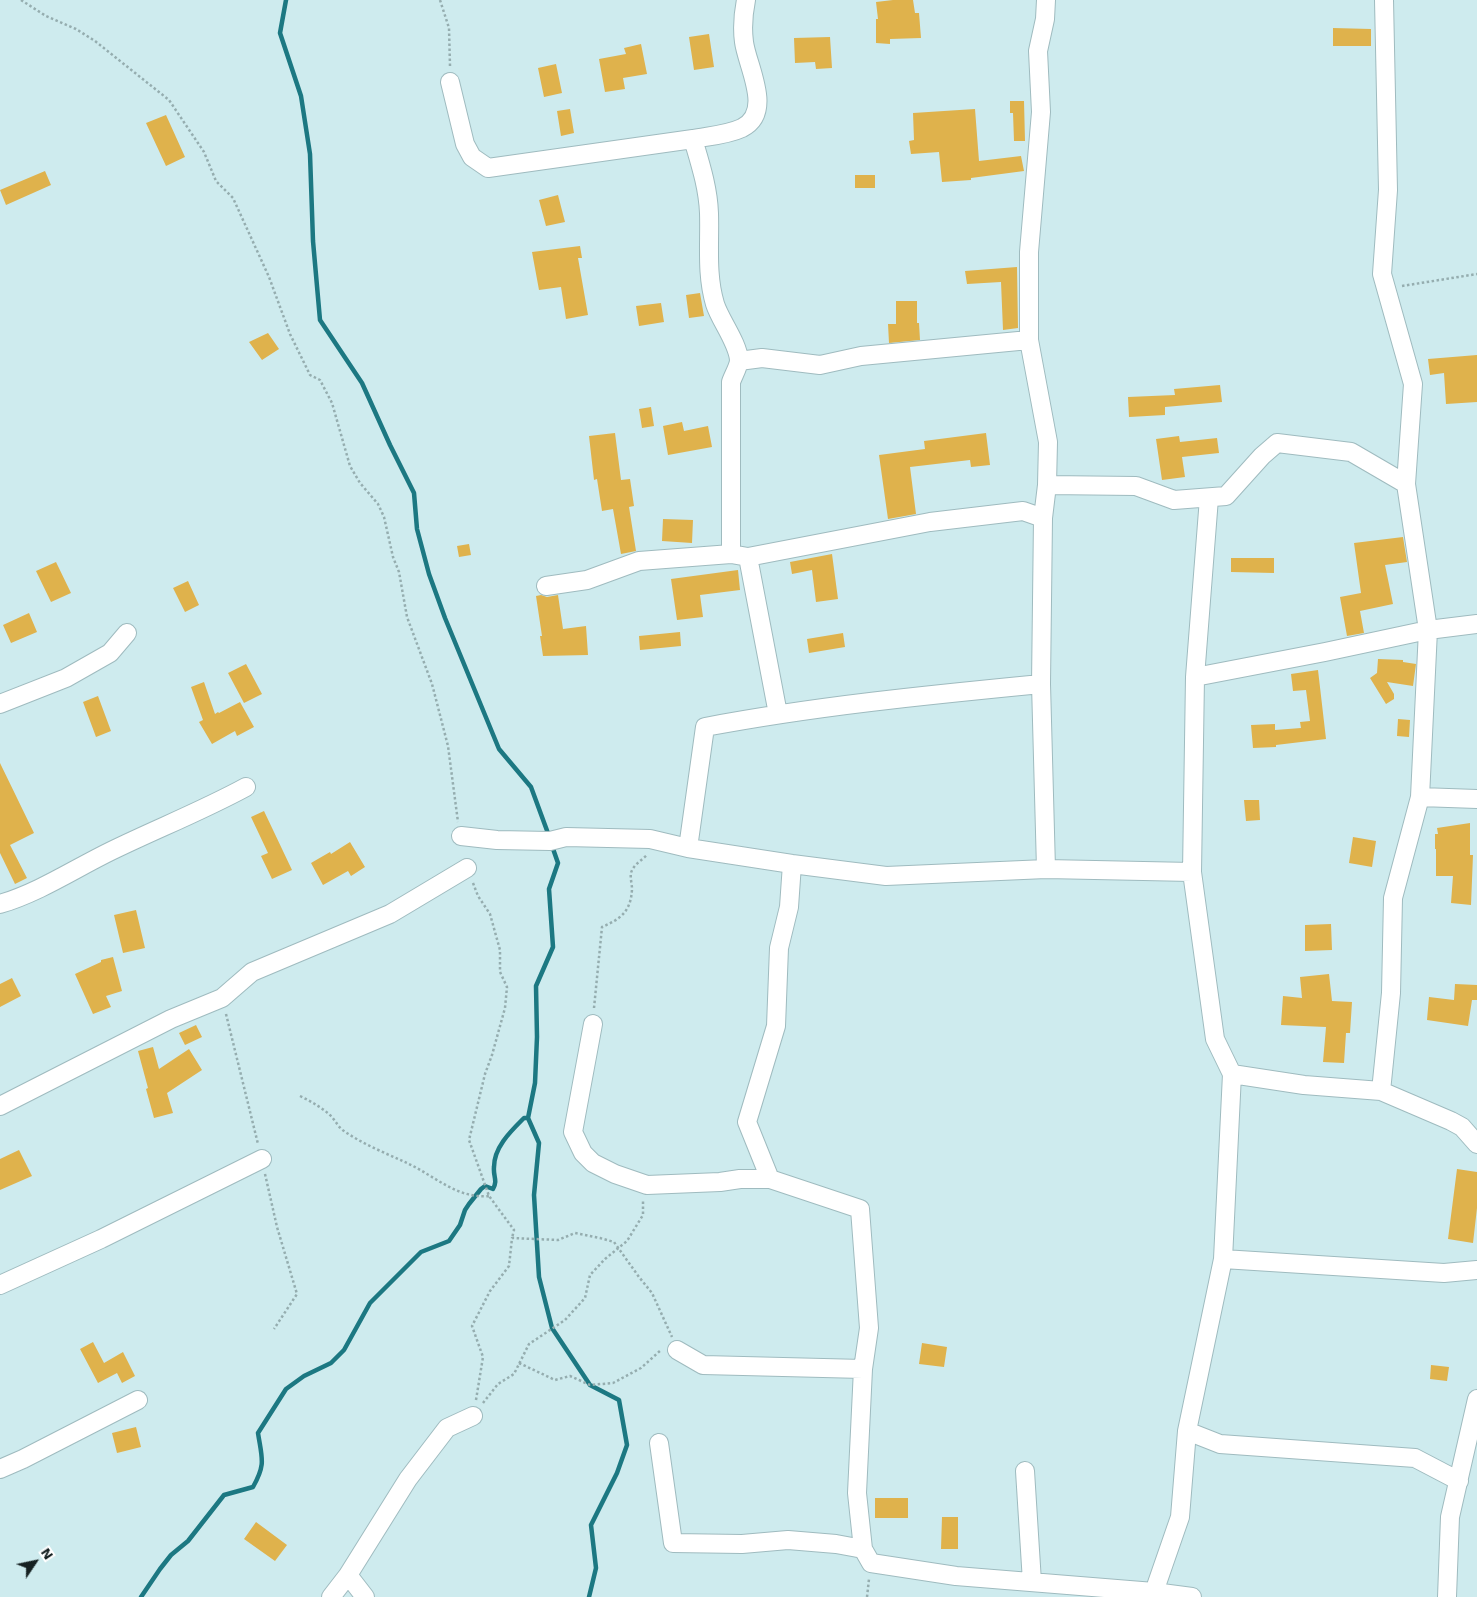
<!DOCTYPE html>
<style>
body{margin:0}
#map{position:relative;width:1477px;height:1597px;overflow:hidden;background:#ceebee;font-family:"Work Sans",sans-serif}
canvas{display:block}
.north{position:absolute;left:10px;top:1537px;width:50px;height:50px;-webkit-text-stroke:4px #fff;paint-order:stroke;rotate:56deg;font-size:14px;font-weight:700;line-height:20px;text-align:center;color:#162122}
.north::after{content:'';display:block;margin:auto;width:18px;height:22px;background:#162122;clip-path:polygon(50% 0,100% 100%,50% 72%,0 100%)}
</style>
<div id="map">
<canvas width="1477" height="1597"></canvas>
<div class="north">N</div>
</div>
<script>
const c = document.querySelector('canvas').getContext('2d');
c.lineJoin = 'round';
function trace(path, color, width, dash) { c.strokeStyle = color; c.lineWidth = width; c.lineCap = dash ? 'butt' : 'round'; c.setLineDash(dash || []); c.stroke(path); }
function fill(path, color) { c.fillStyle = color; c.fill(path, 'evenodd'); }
trace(new Path2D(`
 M286,0L280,33L301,96L310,154L313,241L320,320L362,383L390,445L414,493L417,529L429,574L445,618L499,749L531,787L549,836
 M551,843L558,863L549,889L553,947L536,986L537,1037L535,1083L528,1118L539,1143L534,1195L539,1277L552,1328L590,1385L619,1400L627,1445L617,1473L591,1525L596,1568L589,1597
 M141,1597L160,1569L171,1555L188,1541L224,1495L253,1487C266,1464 262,1459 258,1433L286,1389L304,1376L331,1363L344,1350L370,1303L421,1252L449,1241L460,1225L465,1210L469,1204L481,1189L485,1186L493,1189C498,1180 493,1177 494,1167C494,1147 511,1131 524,1118H528`), '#1c7882', 4.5);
fill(new Path2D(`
 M893,0H913L915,13H919L921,38L890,39V44L876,43V19H878L876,2Z
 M1333,28L1371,29V46H1333Z
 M709,34L714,67L694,70L689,37Z
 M830,37L832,68L816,69L815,62L795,63L794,38Z
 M641,44L647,74L623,78L625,89L605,92L599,59L626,54L624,48Z
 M556,64L562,93L544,97L538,68Z
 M1010,101H1024L1025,141H1014L1013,113H1010Z
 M570,109L574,133L561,136L557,111Z
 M975,109L979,161L1021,156L1024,171L971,178V180L942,182L939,152L911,154L909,141L914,140L913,113Z
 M166,115L185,157L166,166L146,123Z
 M45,171L51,185L6,205L0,190Z
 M855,175H875V188H855Z
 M558,195L565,222L546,226L539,200Z
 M580,246L582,258H578L588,315L566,319L561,287L539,290L532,252Z
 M1017,267L1018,328L1003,330L1001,282L967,284L965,271Z
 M700,293L704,316L689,318L686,295Z
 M896,301H917V323H919L920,340L889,343L888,324H896Z
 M661,303L664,322L639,326L636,306Z
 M268,333L279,349L262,360L249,342Z
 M1477,355V402L1446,404L1444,373L1430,375L1428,359Z
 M1220,385L1222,402L1165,407V415L1129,417L1128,397L1175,395L1174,389Z
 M651,407L654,426L642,428L639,409Z
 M682,422L684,431L708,426L712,447L668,455L663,426Z
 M615,433L621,480L630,479L634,506L629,507L636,551L621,554L613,509L602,511L597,479L594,480L589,436Z
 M986,433L990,465L971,467L970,460L910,467L916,514L888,519L879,455L925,449L924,441Z
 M1179,436L1180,442L1217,438L1219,453L1182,457L1185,477L1162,480L1156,439Z
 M663,519L693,520L692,543L662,541Z
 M1403,537L1407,562L1385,565L1393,604L1360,611L1364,633L1347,636L1340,597L1361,593L1354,543Z
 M469,544L471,555L459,557L457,546Z
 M832,554L838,599L816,602L812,570L792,574L790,562Z
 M1231,558H1274V573L1231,572Z
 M56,562L71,593L51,602L36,571Z
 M738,570L740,590L700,595L703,617L677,620L671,579Z
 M188,581L199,605L185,612L173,588Z
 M541,595L547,597L558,595L563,629L586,626L588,655L543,656L540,636H542L536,596Z
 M29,613L37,632L11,643L3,625Z
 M680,632L681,646L640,650L639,636Z
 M843,633L845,647L809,653L807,639Z
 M1378,659L1403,660V662L1416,664L1413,686L1387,682L1394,694V699L1386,704L1370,678L1377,673Z
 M246,664L262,694L244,703L228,673Z
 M1318,670L1326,739L1276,745V747L1253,748L1251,725L1275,724V730L1301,728L1300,722L1310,721L1306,690L1293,691L1291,674Z
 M204,682L215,714L218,712L219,713L240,702L254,727L237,736L235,731L212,744L199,722L203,720L191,687Z
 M98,696L111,731L96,737L83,702Z
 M1398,719L1410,720L1409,737L1397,736Z
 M0,763L34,833L10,845L27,878L15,884L0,853Z
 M1244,800H1259L1260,820L1246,821Z
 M264,811L292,870L272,879L261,856L268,853L251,817Z
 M1470,823V855H1473L1471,905L1451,903L1453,876H1436V849H1435V834H1438L1437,828Z
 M1353,837L1376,841L1372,867L1349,863Z
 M350,842L365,867L351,876L348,871L323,885L311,863L330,852L331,854Z
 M136,910L145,948L123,953L114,915Z
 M1331,924L1332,950L1305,951V925Z
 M113,957L122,991L106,996L111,1007L93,1014L75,974L101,962V960Z
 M1329,974L1332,1001L1352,1002L1350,1033H1346L1344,1063L1323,1062L1326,1027L1281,1025L1283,996L1302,998L1300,977Z
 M12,978L21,996L0,1007V984Z
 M1455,984L1477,985V1000H1472L1468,1026L1427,1020L1429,997L1454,1000Z
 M196,1025L202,1037L185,1045L179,1033Z
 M153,1047L159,1069L189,1049L202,1070L167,1093L173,1113L154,1118L146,1089L148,1088L138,1051Z
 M19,1150L32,1176L0,1190V1159Z
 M1457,1169L1477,1172V1208L1473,1243L1448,1239Z
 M93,1342L104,1363L123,1352L135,1376L122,1383L117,1373L98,1383L80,1349Z
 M922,1343L947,1347L944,1367L919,1364Z
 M1431,1365L1449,1367L1447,1381L1430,1379Z
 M136,1427L141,1447L117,1453L112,1433Z
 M875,1498H908V1518H875Z
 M942,1517H958V1549H941Z
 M256,1522L287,1545L275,1561L244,1539Z`), '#dfb24c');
const street = new Path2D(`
 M450,82L465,144L472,157L488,168L693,139
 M739,361L762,358L820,365L861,356L1029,340
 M1047,485L1136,486L1174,500L1226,496L1262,456L1277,443L1351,452L1406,484
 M731,554V382C733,376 739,366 739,360C738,343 720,320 715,304C706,274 710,243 709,213C708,187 700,163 693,139C709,136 727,135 742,128C774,112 747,66 744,42C742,27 743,15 746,0
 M748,557L778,714
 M546,586L587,580L639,561L731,554L748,557L930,522L1023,511L1043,518
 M1195,677L1325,652L1428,630L1477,624
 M0,704L66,678L110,653L127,633
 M1420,797L1477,799
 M461,836L497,840L550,841L566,837L650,839L688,848L792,864L886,876L1046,869L1192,872
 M688,848L705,727C816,706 928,695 1041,684
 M792,864L789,907L779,948L776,1026L747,1122L770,1179L860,1209L869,1328L863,1369L857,1493L863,1549L871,1563L956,1576L1154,1592L1192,1597
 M1046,869L1041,684L1043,518L1047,485L1048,442L1029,340V252L1041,112L1038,51L1045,19L1046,0
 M0,904C40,892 74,869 111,851C156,829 202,811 246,787
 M593,1024L573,1132L583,1153L593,1163L615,1174L647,1185L720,1182L740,1179H770
 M1232,1074L1304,1085L1381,1091L1451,1121L1462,1127L1477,1144
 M1381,1091L1391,993L1393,898L1420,797L1428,630L1406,484L1413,384L1382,274L1388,190L1384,0
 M0,1106L171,1019L222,998L252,972L390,914L467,868
 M1223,1259L1444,1273L1477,1270
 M0,1285L101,1239L262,1159
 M677,1350L703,1365L863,1369
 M1187,1431L1220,1444L1415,1458L1459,1481
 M659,1443L673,1543L742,1544L788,1540L836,1544L863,1549
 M0,1469L23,1459L138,1400
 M1025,1471L1032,1582
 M348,1575L365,1597
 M331,1597L348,1575L408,1479L447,1428L473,1416
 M1155,1597L1154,1592L1180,1517L1187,1431L1223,1259L1232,1074L1215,1039L1192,872L1195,677L1209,498
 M1447,1597L1450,1517L1477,1399`);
trace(street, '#9fbbbf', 20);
trace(new Path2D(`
 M21,0L46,16L76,29L95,41L169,100L204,152L216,181L233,198L269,277L290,334L310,375L320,380L332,403L350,466L360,483L378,504L384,517L393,557L399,572L407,617L432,684L448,746L458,822
 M440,0L449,28L450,66
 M1402,286L1477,274
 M473,883L478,896L490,914L500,950V972L507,987L505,1008L492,1055L485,1074L469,1140L489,1196L514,1230L512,1238
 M594,1008L602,927C621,919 631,911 632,889C632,884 630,878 631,873C633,865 642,860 647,855
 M226,1014L258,1144
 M300,1096C312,1102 323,1108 332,1117C336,1122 339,1128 344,1131C364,1145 388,1154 409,1164C436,1177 458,1199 489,1196
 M265,1174L277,1227L297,1294L274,1329
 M519,1363L555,1380L570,1376L590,1385L613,1383L641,1368L661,1350
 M476,1400L483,1357L472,1326L490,1291L509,1266L512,1238L558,1240L575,1233L600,1238L614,1242L639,1277L652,1293L672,1337
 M483,1403L498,1384L514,1374L529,1344L565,1320L585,1298L590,1275L605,1259L627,1241L643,1215V1200
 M867,1597L869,1579`), '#95adaf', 2.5, [2.5, 2.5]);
trace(street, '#fff', 18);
</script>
